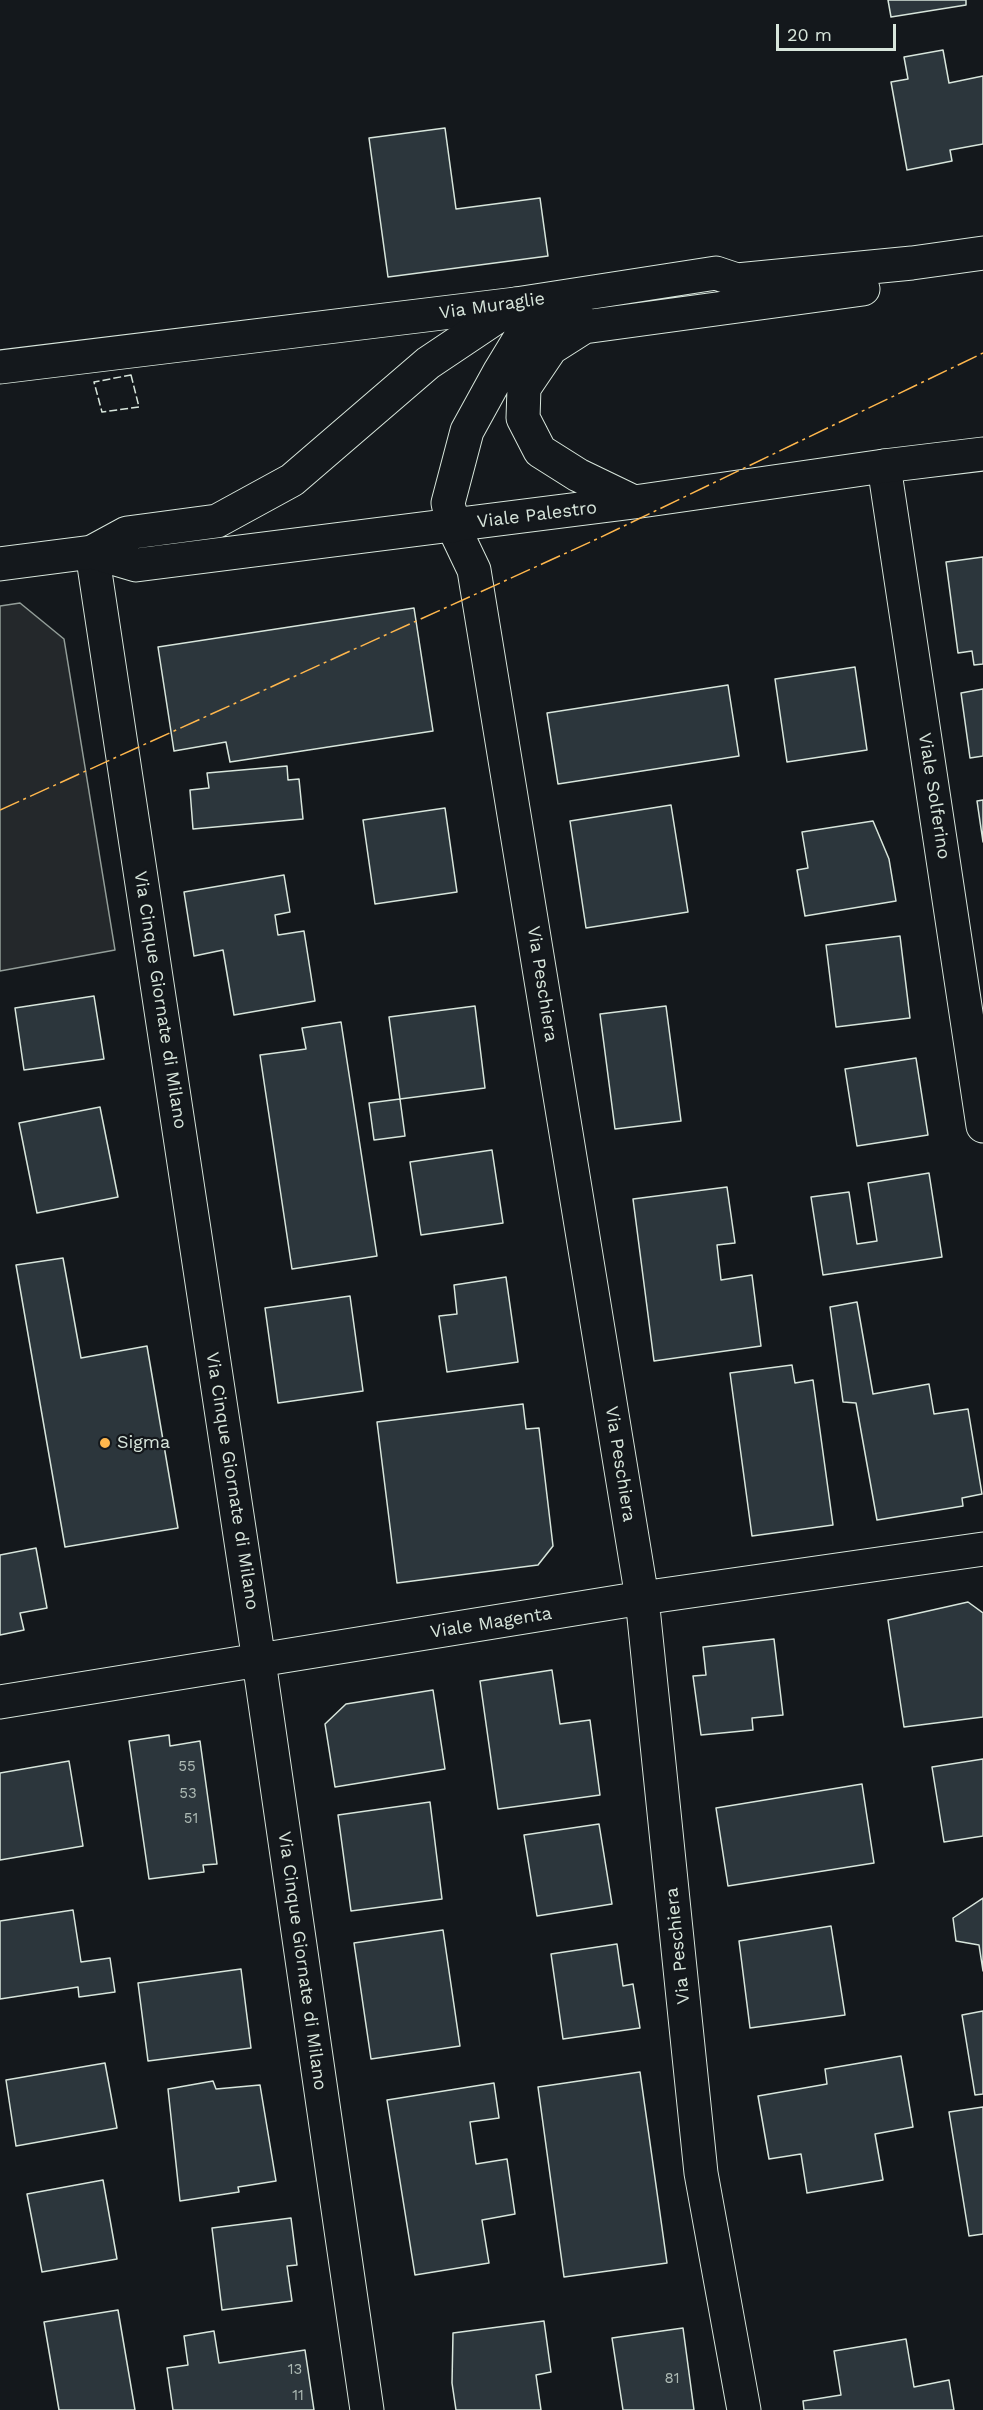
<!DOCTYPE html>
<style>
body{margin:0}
#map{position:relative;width:983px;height:2410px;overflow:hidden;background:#14181c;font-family:"Work Sans",sans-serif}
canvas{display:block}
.scale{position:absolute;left:776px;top:24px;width:120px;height:27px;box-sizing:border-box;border:3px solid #d8e6dc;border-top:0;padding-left:8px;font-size:18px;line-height:21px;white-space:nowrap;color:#d8e6dc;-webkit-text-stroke:4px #14181c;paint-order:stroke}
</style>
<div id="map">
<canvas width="983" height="2410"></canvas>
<div class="scale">20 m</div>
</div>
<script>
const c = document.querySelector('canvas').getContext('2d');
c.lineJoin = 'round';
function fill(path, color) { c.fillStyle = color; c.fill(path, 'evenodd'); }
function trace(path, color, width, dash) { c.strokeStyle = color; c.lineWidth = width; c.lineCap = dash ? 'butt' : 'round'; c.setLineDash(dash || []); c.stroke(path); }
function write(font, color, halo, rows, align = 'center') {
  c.font = font + ' "Work Sans",sans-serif'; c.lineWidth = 4.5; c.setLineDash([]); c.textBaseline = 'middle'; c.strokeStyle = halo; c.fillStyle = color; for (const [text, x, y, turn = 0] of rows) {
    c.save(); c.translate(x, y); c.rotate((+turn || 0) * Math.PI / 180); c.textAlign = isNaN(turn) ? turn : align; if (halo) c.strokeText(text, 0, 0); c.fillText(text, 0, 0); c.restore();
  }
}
const parking = new Path2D(`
 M20,603L64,639L115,950L0,971V606Z`);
fill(parking, '#24282b');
trace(parking, '#939e99', 1.5);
const building = new Path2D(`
 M888,0H966V5L891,17Z
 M943,50L949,83L983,76V144L950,150L952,161L907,170L891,82L908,79L904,57Z
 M445,128L456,209L540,198L548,256L388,277L369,138Z
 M983,557V664L974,665L972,651L958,653L946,562Z
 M414,608L433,731L230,762L226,742L174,751L158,647Z
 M855,667L867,750L787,762L775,679Z
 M728,685L739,756L558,784L547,713Z
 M983,689V756L970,758L961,693Z
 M287,766L288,780L299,779L303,819L193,829L190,790L209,788L207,773Z
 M983,800V842L977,801Z
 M671,805L688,912L586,928L570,821Z
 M445,808L457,892L375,904L363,820Z
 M873,821L889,859L896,901L805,916L797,870L808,868L802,832Z
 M284,875L290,912L275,915L278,935L304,931L315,1001L234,1015L223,950L194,956L184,892Z
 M900,936L910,1018L836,1027L826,945Z
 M94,996L104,1059L24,1070L15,1008Z
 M475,1006L485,1088L400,1099L389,1017Z
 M666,1006L681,1121L615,1129L600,1014Z
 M341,1022L377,1256L292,1269L260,1055L306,1049L302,1028Z
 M916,1058L928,1135L857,1146L845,1069Z
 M400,1099L405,1136L374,1140L369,1103Z
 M100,1107L118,1197L37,1213L19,1123Z
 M492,1150L503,1223L421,1235L410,1162Z
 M929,1173L942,1257L823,1275L811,1197L849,1192L857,1244L877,1241L868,1183Z
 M727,1187L735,1243L717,1245L721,1280L752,1275L761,1346L654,1361L633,1199Z
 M63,1258L81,1358L147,1346L178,1528L65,1547L16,1265Z
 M506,1277L518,1362L447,1372L439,1316L457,1314L454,1285Z
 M350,1296L363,1391L278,1403L265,1308Z
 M857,1302L873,1394L929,1384L934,1414L968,1409L982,1494L962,1498L963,1506L877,1520L856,1403L843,1402L830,1307Z
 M792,1365L795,1383L813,1380L833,1525L752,1536L730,1373Z
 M523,1404L526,1429L539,1428L553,1546L538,1565L397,1583L377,1422Z
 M36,1548L47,1608L20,1613L24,1630L0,1635V1555Z
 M968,1602L983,1613V1717L904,1727L888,1620Z
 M774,1639L783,1715L752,1718L753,1730L701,1735L693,1676L706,1675L703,1647Z
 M552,1670L560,1724L590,1720L600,1795L498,1809L480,1681Z
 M433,1690L445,1769L335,1787L325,1724L346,1704Z
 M169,1735L170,1746L200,1741L217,1864L203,1865L204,1872L149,1879L129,1741Z
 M983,1759V1836L944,1842L932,1767Z
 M69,1761L83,1846L0,1860V1773Z
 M862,1784L874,1863L728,1886L716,1808Z
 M430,1802L442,1899L351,1911L338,1815Z
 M599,1824L612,1904L537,1916L524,1835Z
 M983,1898V1971L979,1945L956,1941L953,1918Z
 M73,1910L81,1962L110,1958L115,1992L79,1997L78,1987L0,1999V1921Z
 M831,1926L845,2015L750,2028L739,1941Z
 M443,1930L460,2046L371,2059L354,1943Z
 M617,1944L623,1986L633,1984L640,2028L563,2039L551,1954Z
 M241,1969L251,2048L148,2061L138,1983Z
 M983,2011V2094L975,2095L962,2015Z
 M901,2056L913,2127L875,2134L883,2180L807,2193L801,2154L769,2159L758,2096L827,2084L825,2069Z
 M105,2063L117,2128L16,2146L6,2080Z
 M640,2072L667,2263L564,2277L538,2087Z
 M213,2081L216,2089L260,2085L276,2181L238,2187L239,2192L180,2201L168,2089Z
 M494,2083L499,2118L470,2122L476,2164L507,2159L515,2214L482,2220L489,2263L415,2275L387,2100Z
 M983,2107V2234L969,2236L949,2112Z
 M103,2180L117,2259L42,2272L27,2194Z
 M291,2218L297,2265L287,2266L292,2301L222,2310L212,2228Z
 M118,2310L135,2410H59L44,2322Z
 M544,2321L551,2372L536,2375L541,2410H456L452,2383L453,2333Z
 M683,2328L694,2410H623L612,2338Z
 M214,2331L219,2363L305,2350L314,2410H173L167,2368L188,2365L184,2336Z
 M906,2339L914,2387L949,2380L954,2410H804L803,2401L841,2395L834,2351Z`);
fill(building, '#2c363c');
trace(building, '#d8e6dc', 1.5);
const street = new Path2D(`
 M0,367L516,304
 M884,466L983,1126
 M453,526L474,570L642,1598L701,2173L744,2410
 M92,552L259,1661L367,2410
 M0,1702L642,1598L983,1549`);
const secondary = new Path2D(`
 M634,502L578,475L540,451L523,418L524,388L551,348L584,327L863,289
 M453,526L448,503L467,431L500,371L520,338L576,311
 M92,552L136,565L634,502L884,466L983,454
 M0,564L92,552L127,533L217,521L292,480L428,363L516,304L716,273L737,280L912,263L983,253`);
trace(street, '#d8e6dc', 35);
trace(secondary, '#d8e6dc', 35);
trace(street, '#14181c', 33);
trace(secondary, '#14181c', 33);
trace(new Path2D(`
 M131,375L139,407L102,412L94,382Z`), '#d8e6dc', 1.5, [8, 3]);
trace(new Path2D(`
 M0,810L597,539L983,353`), '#ffb74d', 1.5, [21, 4.5, 3, 4.5]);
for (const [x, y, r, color] of [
 [105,1443,6,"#ffb74d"]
]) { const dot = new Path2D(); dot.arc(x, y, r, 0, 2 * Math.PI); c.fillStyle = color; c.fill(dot); trace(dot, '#14181c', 2); }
write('15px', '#adbab4', null, [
 ["55",187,1767],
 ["53",188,1794],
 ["51",191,1819],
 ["13",295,2370],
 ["81",672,2379],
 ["11",298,2396]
]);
write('18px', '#d8e6dc', '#14181c', [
 ["Via Muraglie",492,306,-8],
 ["Viale Palestro",537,515,-7],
 ["Viale Solferino",934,796,81],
 ["Via Peschiera",542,984,81],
 ["Via Cinque Giornate di Milano",160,1000,81],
 ["Via Peschiera",620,1464,81],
 ["Via Cinque Giornate di Milano",232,1481,81],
 ["Viale Magenta",491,1623,-9],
 ["Via Peschiera",678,1946,-96],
 ["Via Cinque Giornate di Milano",302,1961,82]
]);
write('18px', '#d8e6dc', '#14181c', [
 ["Sigma",117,1443]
], 'left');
</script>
